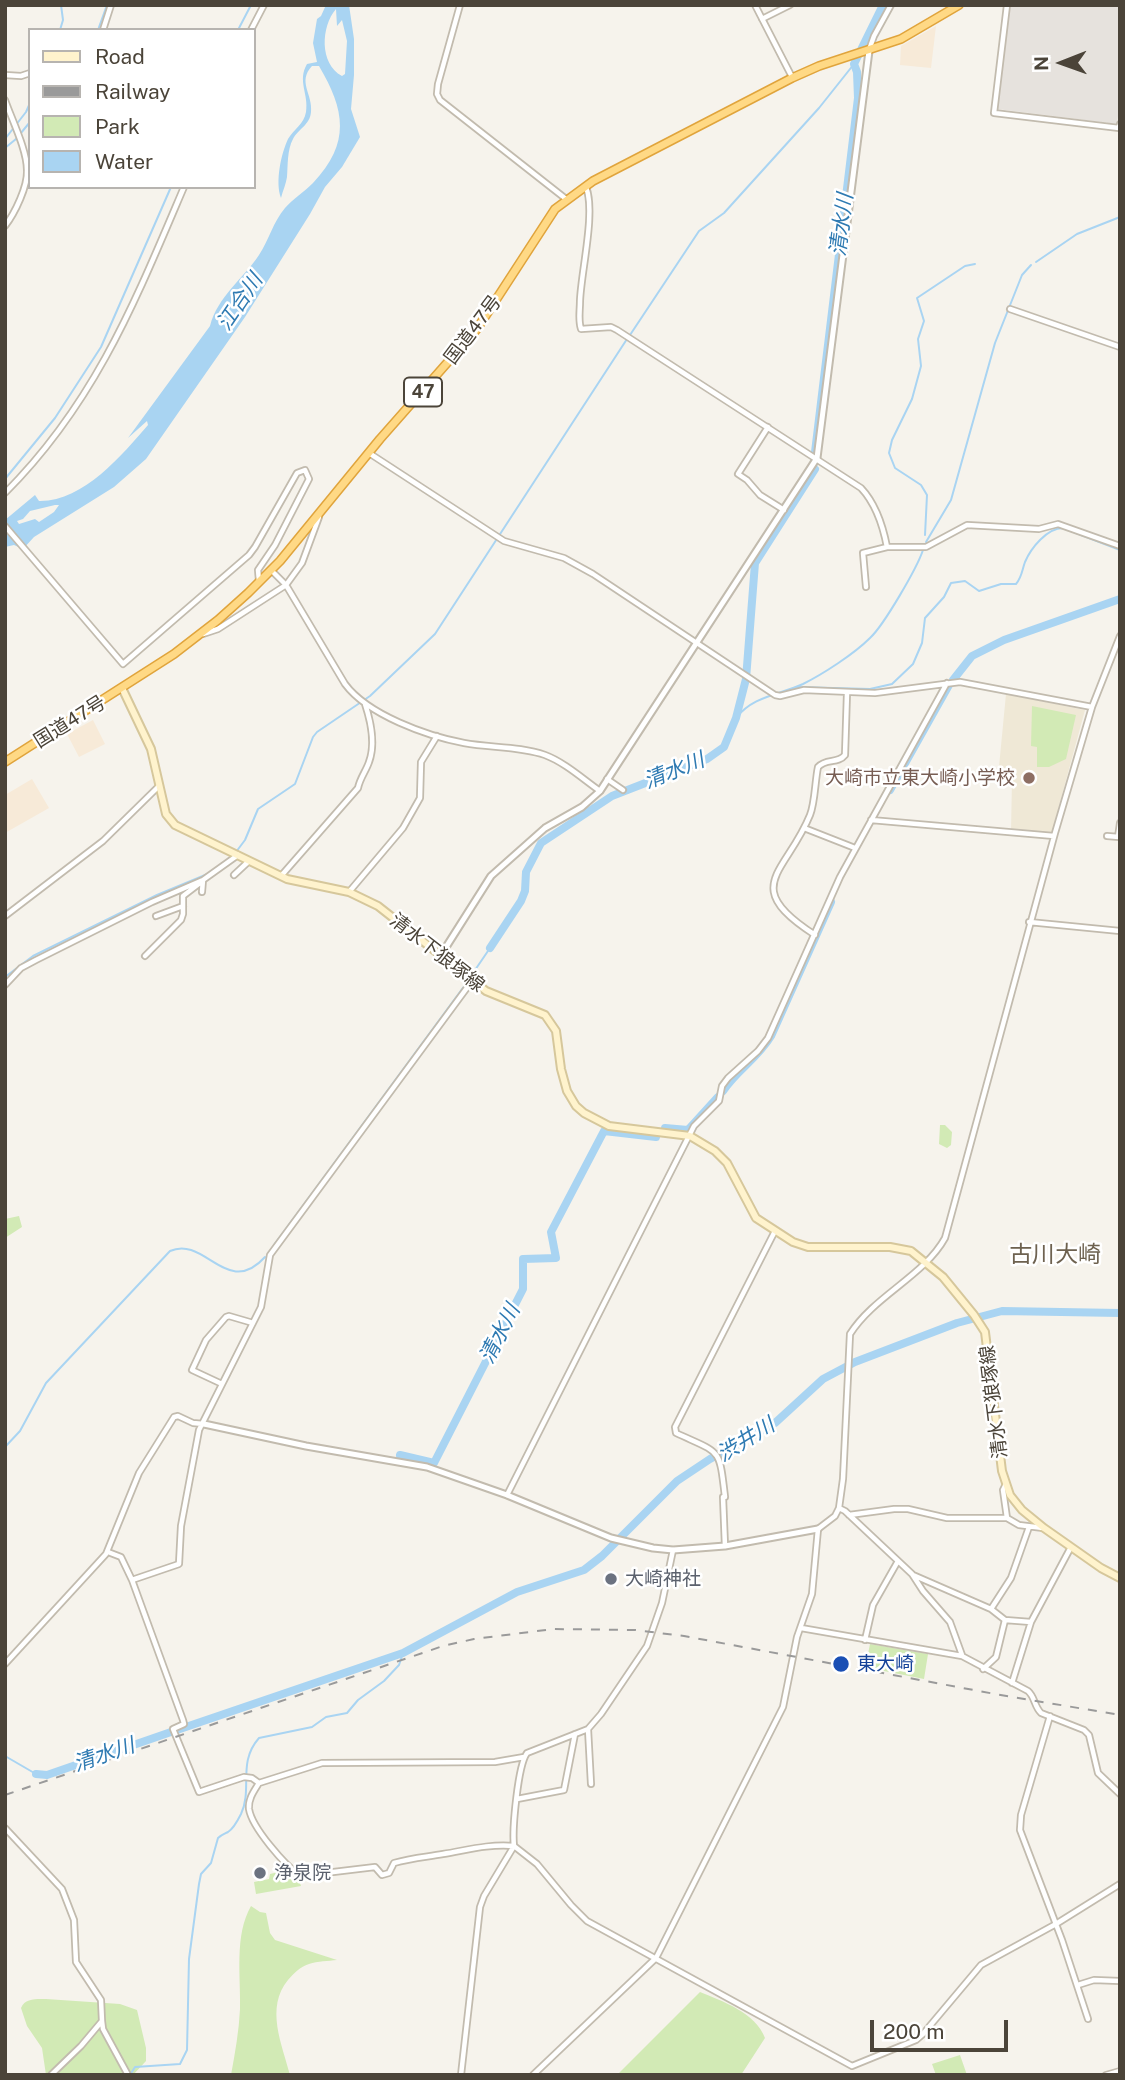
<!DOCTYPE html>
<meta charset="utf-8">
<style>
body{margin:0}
#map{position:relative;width:1125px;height:2080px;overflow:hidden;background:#f6f3ec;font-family:"Public Sans",sans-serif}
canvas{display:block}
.frame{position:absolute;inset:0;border:7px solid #4b4439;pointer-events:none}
.legend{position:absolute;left:28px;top:28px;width:228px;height:161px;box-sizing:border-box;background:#fff;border:2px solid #b7b4b0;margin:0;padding:9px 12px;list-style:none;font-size:21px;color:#4b4439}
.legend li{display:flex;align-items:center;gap:14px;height:35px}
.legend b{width:35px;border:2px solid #b7b4b0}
.north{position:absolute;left:1027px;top:28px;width:70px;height:70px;-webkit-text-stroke:5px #fff;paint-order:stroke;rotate:269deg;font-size:19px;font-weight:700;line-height:28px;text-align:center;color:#4b4439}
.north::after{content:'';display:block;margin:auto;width:24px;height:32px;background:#4b4439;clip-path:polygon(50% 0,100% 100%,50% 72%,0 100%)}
.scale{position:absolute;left:870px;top:2020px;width:138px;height:32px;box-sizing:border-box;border:4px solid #4b4439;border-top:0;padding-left:9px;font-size:21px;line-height:24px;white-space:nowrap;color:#4b4439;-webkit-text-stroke:5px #fff;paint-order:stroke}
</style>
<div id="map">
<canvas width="1125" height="2080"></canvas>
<div class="frame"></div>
<ul class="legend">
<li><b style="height:9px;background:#fff3cd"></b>Road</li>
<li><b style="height:9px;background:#9a9a9a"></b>Railway</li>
<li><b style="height:19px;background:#d2eab5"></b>Park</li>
<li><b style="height:19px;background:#a9d4f2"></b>Water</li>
</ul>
<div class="north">N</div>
<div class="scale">200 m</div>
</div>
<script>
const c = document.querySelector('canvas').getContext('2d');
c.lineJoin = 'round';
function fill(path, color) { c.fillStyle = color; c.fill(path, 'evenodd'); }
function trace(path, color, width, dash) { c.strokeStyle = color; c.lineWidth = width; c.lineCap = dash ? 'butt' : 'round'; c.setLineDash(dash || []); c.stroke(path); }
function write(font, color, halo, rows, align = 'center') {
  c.font = font + ' "Public Sans","Noto Sans JP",sans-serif'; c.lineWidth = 5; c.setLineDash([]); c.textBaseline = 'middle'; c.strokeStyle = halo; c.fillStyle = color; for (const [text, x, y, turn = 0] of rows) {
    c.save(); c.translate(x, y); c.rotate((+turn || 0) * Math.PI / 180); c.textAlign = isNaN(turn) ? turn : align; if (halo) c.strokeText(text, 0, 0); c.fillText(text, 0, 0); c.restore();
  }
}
fill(new Path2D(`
 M936,26L931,68L900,65L901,46Z
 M93,720L105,744L79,757L67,734Z
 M32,779L49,808L5,833V795Z`), '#f7ead8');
fill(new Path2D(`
 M1009,5H1120V100L1117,124L997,109Z`), '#e6e2dd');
fill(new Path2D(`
 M1006,694L1085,710L1052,832H1011L1012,779L998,777Z`), '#efe8d6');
fill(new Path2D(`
 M1032,706L1076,715L1066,759L1049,767H1037V747L1031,746Z
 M940,1125H945L952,1132L951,1145L947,1148L939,1144Z
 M19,1216L22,1227L5,1238V1219Z
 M870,1644L928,1654L924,1679L869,1668L866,1664Z
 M287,1870L299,1880L301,1886L256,1894L254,1882L269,1879L270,1874Z
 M251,1906L260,1912L266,1913L270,1933L275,1940L337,1960C328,1961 318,1961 309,1964C300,1967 294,1973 288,1980C265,2008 282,2044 290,2075H231C235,2053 239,2031 240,2009C241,1976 234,1936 251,1906Z
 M700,1992C722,2001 756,2013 765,2038L741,2075H617Z
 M46,1999L120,2004L137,2010L146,2048V2061L133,2075H46L42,2048L27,2026L21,2008C25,1998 36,1999 46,1999Z
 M960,2055L967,2075H936L932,2064Z`), '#d2eab5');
fill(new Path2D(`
 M326,5H349L354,39V75L351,109L360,137L342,167L325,187L310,214L245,317L146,459L114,487L34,537L23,549L14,545L5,547V520L35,495L39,501C83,502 122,455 148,425L147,421L128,438L210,326C218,296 243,279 259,255C269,240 273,222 285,208C293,199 304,192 313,183C351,143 345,110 319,66H312C297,82 313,94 311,112C310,125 298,129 293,139C287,150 288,165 287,177C286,184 283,190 281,198C275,182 281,154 288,139C294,129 304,124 306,112C309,94 297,81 307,64L317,62L313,43L317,19L321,16ZM336,9L337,26L342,20L347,41L345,74L342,76C319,64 321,26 336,9ZM55,505H59L54,512L39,522L35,519L19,524L17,521L23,519L30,511Z`), '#a9d4f2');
trace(new Path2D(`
 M60,30L63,20L61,5
 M98,30L107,5
 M238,30L251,5
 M5,139L26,112L30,103
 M5,148L16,139L30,122
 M1036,262L1077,234L1120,217
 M630,335L699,231L724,213L819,108L854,64
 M5,479L55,418L101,347L171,187
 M925,535L927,495L921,485L895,468L889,453L892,440L912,399L921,366L918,339L924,321L917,298L965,266L975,264
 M926,542L951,500L995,343L1022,275L1031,265
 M796,687L870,689L892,684L913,664L922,643L925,618L944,597L951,583L965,581L979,591L1001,584H1016C1022,577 1022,570 1025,562C1031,548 1047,528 1063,528L1120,550
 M736,718C753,696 779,695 803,684C823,674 854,654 870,638C884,625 917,568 923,550
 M236,852L245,840L258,809L295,784L313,737L317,732L370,696L435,634L627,339
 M471,976L490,948
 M5,977L33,956L157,895L210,873
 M274,1245L468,981
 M5,1447L20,1431L46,1383L170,1251C205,1235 227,1299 265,1257
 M5,1756L36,1774
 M130,2075L135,2067L180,2064L187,2050L189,1959L199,1884L201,1874L211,1863L218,1838C221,1835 224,1834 228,1832C233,1829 238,1820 241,1814C253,1788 237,1763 259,1738L312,1727L326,1717L347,1713L358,1700L384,1681L399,1665L403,1653`), '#a9d4f2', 2);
trace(new Path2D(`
 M815,452L858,98L857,72L854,64L883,5
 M953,680L972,656L1004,640L1120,599
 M890,790L949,685
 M490,948L521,901L525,891L526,872L541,843L612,796L707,759L724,747L736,718L746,679L755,563L815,469
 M723,1091C737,1070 758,1058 771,1036L831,902
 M665,1128L688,1130L718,1097
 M400,1455L434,1463L523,1289V1259L556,1258L551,1232L604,1131L656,1137
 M177,1730L403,1653L517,1592L584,1570L602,1556L677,1481L710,1459L775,1423L823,1379L855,1362L957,1323L1002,1311L1120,1313
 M36,1774L47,1775L171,1732`), '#a9d4f2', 8);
const minor = new Path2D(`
 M460,5L438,84L437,94L440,100L566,199
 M755,5L792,77
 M1007,5L994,113L1119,128L1120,124
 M762,19L790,5
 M103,30L111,5
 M251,30L264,5
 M869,50L874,36L891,5
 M5,75L21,76L30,73
 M5,100C12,120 27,150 27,170C28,186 15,213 5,226
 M586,187C596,212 581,272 580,301C580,311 578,320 581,329L611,327L617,330L861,488C876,504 883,526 887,547H926L967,525L1039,529L1058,524L1120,546
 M1010,309L1120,347
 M768,427L738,474L747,480L760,495L784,510
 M369,453L504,541L564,558L593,574L775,695L780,696L804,690L875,693L960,682L1092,707
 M5,493C95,403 135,302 184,187
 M5,526L123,664L249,555L255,547L297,473L305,470L309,479L275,545L258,570L259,581
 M271,570L286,585L345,684C368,715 427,736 464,743C491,748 519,746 545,755C564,762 583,779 600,791
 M866,587L863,553L887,547
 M203,634L218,629L286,585L302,563L319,517
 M607,779L623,790
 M871,820L1054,836
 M804,828L855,848
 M1107,836L1119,837
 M1118,837L1120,823
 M234,875L249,861
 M281,876L358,788C360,778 366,771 369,762C376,743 371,722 365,704
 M202,892L203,880
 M349,892L403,828L420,798L421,762L437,736
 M5,916L103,841L159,786
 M156,916L183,906
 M1029,922L1120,931
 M815,935C739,886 786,874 810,815C815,803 815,781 818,767C826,758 838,764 845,755L847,693
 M145,956L181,920L183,914V896L200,883
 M5,985L21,968L36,960L152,902L203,880L238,855
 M222,1384L192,1370L206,1340L226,1317L229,1316L253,1323
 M507,1495L694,1126L719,1101L722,1086L728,1078L758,1051L768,1038L840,877L947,683
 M839,1508L845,1511L912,1574L923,1591L950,1622L962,1655
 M849,1515L894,1509H908L947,1518H1007L1003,1490L1006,1484
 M1007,1518L1019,1525L1043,1528
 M725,1546L723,1497H725C719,1446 721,1454 676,1433L675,1427L775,1231
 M673,1550L662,1603L647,1646L601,1714L588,1729L527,1753C518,1765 512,1829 514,1846L537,1864L571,1905L587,1921L852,2066L916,2040L923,2034L981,1965L1056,1924L1120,1884
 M108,1552L121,1557L132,1580L183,1720L184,1724L173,1729L199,1792L244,1777L252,1778L259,1783L322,1763L495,1762L524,1757
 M913,1575L991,1609
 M132,1580L179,1564L181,1526L199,1430L261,1307L270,1255L472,981
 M1005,1620L1031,1622
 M801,1628L962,1656L1028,1691C1035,1697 1034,1706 1041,1713L1084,1730L1089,1735L1098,1773L1120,1794
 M865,1640L873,1605L898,1561
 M5,1664L106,1554L139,1473L174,1417L178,1416L193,1423L204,1424
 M983,1669L996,1657L1005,1620L991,1609L1011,1578L1029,1527
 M1012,1683L1031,1622L1071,1547
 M1050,1716L1021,1815L1020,1830L1062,1940L1088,2019
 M588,1729L591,1784
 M259,1783C254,1791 248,1799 249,1809C252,1828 285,1865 300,1876L375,1867L382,1875L389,1873L394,1863C411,1858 426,1857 443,1854C468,1850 487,1844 514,1846L484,1896L480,1907L461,2075
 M517,1799L564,1790L575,1734
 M5,1828L62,1889L74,1920L76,1962L101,2000L102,2021
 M1078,1985L1094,1980L1120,1981
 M51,2075L81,2046L102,2021L103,2029L128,2075
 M533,2075L656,1958L783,1707L797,1637L812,1594L818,1529L835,1516L839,1508L843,1479L850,1334C874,1296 924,1276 945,1238L1055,833L1092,707L1120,636
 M1106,2075L1120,2071`);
const tertiary = new Path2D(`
 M441,955L491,876L545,828L582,807L600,791L817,458L869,51
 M204,1424L306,1446L427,1467L507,1495L611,1538L653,1548L673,1550L725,1546L818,1529`);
const secondary = new Path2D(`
 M122,688L151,749L166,814L175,825L287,879L349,892L378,906L486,991L545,1015L556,1031L561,1069L567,1091L576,1106L584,1113L609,1126L690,1136L715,1151L727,1163L756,1218L793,1242L808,1247H890L911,1251L943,1277L974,1315L985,1332L1002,1471L1010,1495L1022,1510L1044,1528L1101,1568L1120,1578`);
const trunk = new Path2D(`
 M5,762L174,654L218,620L248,593L280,561L380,439L477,329L555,209L593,181L792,78L819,66L901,39L959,5`);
trace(minor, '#c2bbae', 8);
trace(tertiary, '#c2bbae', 9);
trace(secondary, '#d6c79b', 10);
trace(trunk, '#e0a43c', 10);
trace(minor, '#fff', 4.5);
trace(tertiary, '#fff', 5);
trace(secondary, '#fff3cd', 6);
trace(trunk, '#ffd985', 7);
trace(new Path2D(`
 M5,1795L443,1646L474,1639L553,1629L635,1630L684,1636L995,1694L1120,1715`), '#9a9a9a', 2, [9, 9]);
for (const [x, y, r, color] of [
 [1029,778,7,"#8d6e63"],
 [611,1579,7,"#6b7280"],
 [841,1664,9,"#1a4fb4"],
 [260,1873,7,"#6b7280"]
]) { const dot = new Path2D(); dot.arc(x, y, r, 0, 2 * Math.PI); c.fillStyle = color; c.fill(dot); trace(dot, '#fff', 2.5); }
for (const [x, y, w] of [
 [423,392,38]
]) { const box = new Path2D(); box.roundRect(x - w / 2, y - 14.5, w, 29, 5); c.fillStyle = '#fff'; c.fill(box); trace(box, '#4b4439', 2); }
write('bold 18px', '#4b4439', null, [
 ["47",423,392]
]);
write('19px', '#4b4439', '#fff', [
 ["国道47号",473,330,-53],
 ["国道47号",70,722,-32],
 ["清水下狼塚線",437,953,38],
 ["清水下狼塚線",994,1402,-97]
]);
write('19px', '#785e54', '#fff', [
 ["大崎市立東大崎小学校",1015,778]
], 'right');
write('19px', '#5b616d', '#fff', [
 ["大崎神社",625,1579],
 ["浄泉院",274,1873]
], 'left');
write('19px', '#164399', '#fff', [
 ["東大崎",857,1664]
], 'left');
write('italic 21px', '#2e7ab2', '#fff', [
 ["清水川",842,225,-83],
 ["江合川",240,302,-56],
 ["清水川",674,771,-22],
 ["清水川",500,1334,-63],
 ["渋井川",746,1440,-32],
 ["清水川",104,1755,-19]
]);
write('23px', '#6e6250', '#fff', [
 ["古川大崎",1055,1255]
]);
</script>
